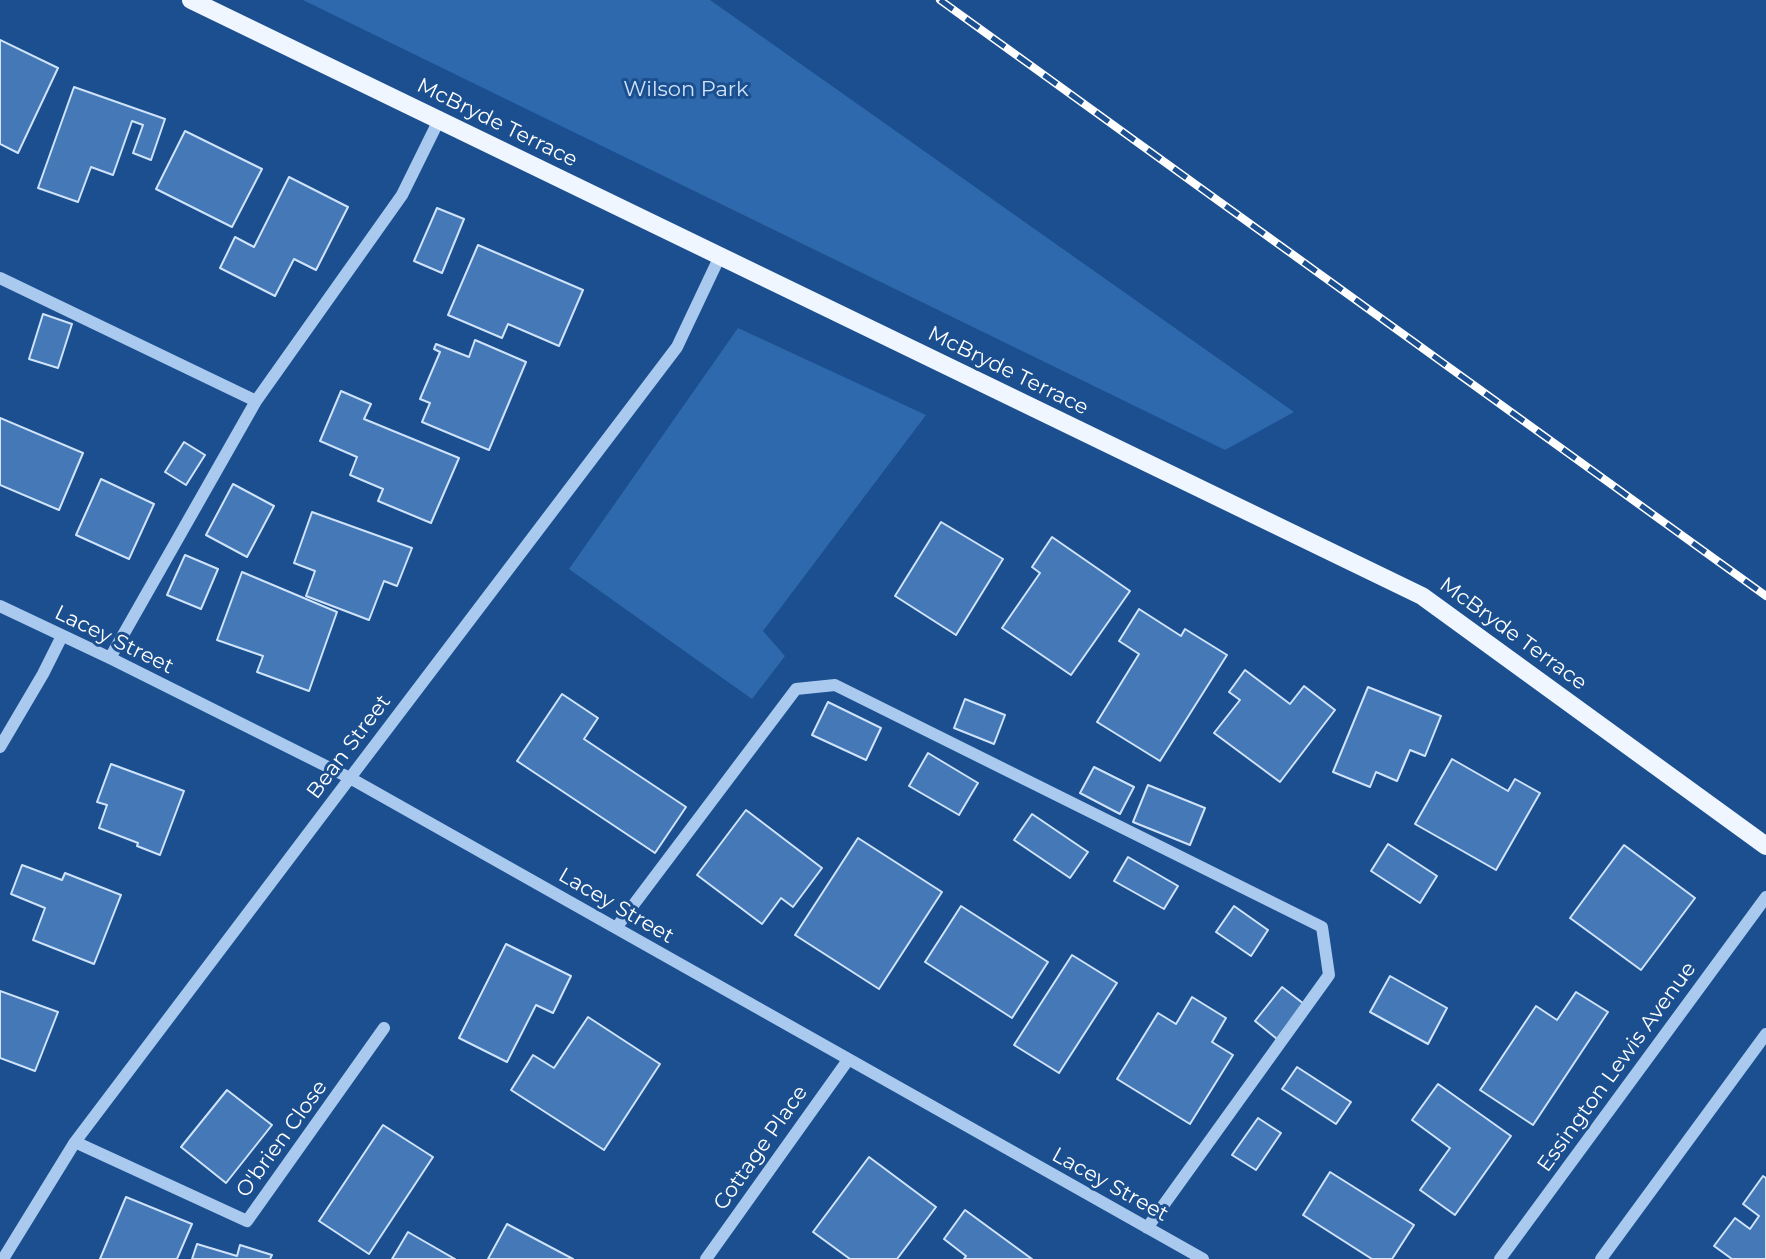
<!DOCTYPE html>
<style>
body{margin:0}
canvas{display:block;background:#1b4f8f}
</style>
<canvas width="1766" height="1259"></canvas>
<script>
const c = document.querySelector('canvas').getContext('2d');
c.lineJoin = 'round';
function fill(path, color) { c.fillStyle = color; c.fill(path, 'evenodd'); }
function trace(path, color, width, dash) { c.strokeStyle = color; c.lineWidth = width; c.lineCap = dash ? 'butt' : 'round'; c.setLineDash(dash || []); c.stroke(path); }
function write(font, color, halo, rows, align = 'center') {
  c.font = font + ' Montserrat,sans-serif'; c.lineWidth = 6; c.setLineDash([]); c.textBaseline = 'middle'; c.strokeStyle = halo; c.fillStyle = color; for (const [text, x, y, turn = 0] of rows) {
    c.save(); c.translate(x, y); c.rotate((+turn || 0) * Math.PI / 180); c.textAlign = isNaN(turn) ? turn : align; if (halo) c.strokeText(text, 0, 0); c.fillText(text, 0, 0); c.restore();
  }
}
fill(new Path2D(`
 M303,0H710L1294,412L1225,450Z
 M738,328L926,415L763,631L785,656L752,699L569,569Z`), '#2e69ad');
const building = new Path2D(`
 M0,40L58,68L18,153L0,144Z
 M74,87L165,119L151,160L133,153L143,125L132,121L113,175L91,167L78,202L38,188Z
 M185,131L262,169L232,227L156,189Z
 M289,177L348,207L316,270L294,259L275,296L220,268L235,237L254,247Z
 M437,208L464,219L442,273L414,261Z
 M478,245L583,290L559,346L508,324L502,338L448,315Z
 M43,314L72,324L58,368L29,359Z
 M475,340L526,362L489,450L422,422L430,403L420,399L440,352L434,349L436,344L469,357Z
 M341,391L371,404L364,419L459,458L431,523L378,501L383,489L350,475L357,457L320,441Z
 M0,418L83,453L59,510L0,485Z
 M184,442L205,455L186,485L165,472Z
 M101,479L154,504L129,559L76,535Z
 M233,484L274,506L247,557L206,535Z
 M312,512L412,548L397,586L384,581L369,620L306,596L315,571L294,563Z
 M941,522L1003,559L956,635L895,596Z
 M1052,537L1130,591L1071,675L1002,628L1040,573L1032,567Z
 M185,555L218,569L201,609L167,595Z
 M242,572L337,612L309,691L257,672L263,656L217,640Z
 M1139,609L1181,636L1185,629L1227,655L1160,761L1097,722L1139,654L1119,641Z
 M1245,670L1290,704L1304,686L1335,710L1280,782L1214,733L1240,700L1229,692Z
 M1368,687L1441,716L1425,756L1410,750L1397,781L1376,772L1370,787L1333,772Z
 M562,694L598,718L584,739L686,807L655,853L517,761Z
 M965,699L1005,715L994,744L954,728Z
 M828,702L881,728L866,760L812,735Z
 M928,753L978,783L959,815L909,786Z
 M1452,759L1508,791L1515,779L1540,793L1496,870L1415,824Z
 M111,764L184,791L160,855L137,846L138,843L99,828L107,805L97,802Z
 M1094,767L1134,787L1120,814L1080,793Z
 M1148,785L1205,808L1190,845L1133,822Z
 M746,810L822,868L793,907L781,898L762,924L697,875Z
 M1032,814L1088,852L1070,878L1014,840Z
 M858,838L942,892L879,989L795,935Z
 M1388,844L1437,876L1420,903L1371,871Z
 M1624,845L1695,898L1641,970L1570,918Z
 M1128,857L1178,886L1164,909L1114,881Z
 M22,865L62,880L65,873L121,895L94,964L33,940L45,908L11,894Z
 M961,906L1048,962L1012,1018L925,962Z
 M1234,906L1268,930L1251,956L1216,932Z
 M506,944L571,976L553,1013L536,1005L507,1062L459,1038Z
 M1072,955L1117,983L1059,1073L1014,1045Z
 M1390,976L1447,1008L1428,1044L1370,1012Z
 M1282,987L1304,1004L1277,1039L1255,1021Z
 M0,991L58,1012L35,1071L0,1058Z
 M1576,992L1608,1012L1533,1125L1480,1090L1536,1006L1557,1020Z
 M1192,997L1226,1018L1212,1042L1233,1055L1190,1124L1117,1079L1158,1013L1176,1024Z
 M588,1017L660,1064L604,1150L511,1090L533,1055L554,1068Z
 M1297,1067L1351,1102L1336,1124L1282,1089Z
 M1438,1084L1511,1136L1455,1215L1420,1190L1450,1148L1412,1120Z
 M227,1090L272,1125L226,1183L181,1147Z
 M1258,1118L1281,1133L1256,1170L1232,1155Z
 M383,1125L433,1157L369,1254L319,1221Z
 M869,1157L936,1207L897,1259H850L813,1232Z
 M1330,1172L1414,1225L1392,1259H1372L1303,1215Z
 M1763,1176L1766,1178V1259H1732L1714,1246L1735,1218L1750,1229L1759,1216L1743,1204Z
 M126,1197L192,1224L177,1259H100Z
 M965,1210L1032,1259H964L966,1256L944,1239Z
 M507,1224L573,1259H488Z
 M408,1232L455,1259H392Z
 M197,1244L237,1256L240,1245L272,1255L270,1259H192Z`);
fill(building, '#4478b7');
trace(building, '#cfe3fa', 2);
trace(new Path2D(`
 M0,278L256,401
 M0,606L110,658L350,778L1203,1259
 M110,658L256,401L402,195L439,120
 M0,747L43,674L62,636
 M616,928L796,689L835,685L1322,927L1329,975L1147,1228
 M75,1142L247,1221L384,1028
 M3,1259L75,1142L350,778L677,347L720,256
 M706,1259L848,1060
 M1500,1259L1766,897
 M1601,1259L1766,1034`), '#a9c9ee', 12);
trace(new Path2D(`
 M191,0L1422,596L1766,846`), '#f0f6ff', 18);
const rail = new Path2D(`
 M940,0L1766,596`);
trace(rail, '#fff', 8);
trace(rail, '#1b4f8f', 5, [16]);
write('21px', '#cfe3fa', '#1b4f8f', [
 ["Wilson Park",686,90]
]);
write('21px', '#fff', '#1b4f8f', [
 ["McBryde Terrace",497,123,26],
 ["McBryde Terrace",1008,371,26],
 ["McBryde Terrace",1513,634,36],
 ["Lacey Street",114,640,26],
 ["Bean Street",349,747,-53],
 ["Lacey Street",616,906,30],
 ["Essington Lewis Avenue",1617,1067,-54],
 ["O'brien Close",282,1139,-54],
 ["Cottage Place",761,1148,-55],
 ["Lacey Street",1110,1185,29]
]);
</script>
